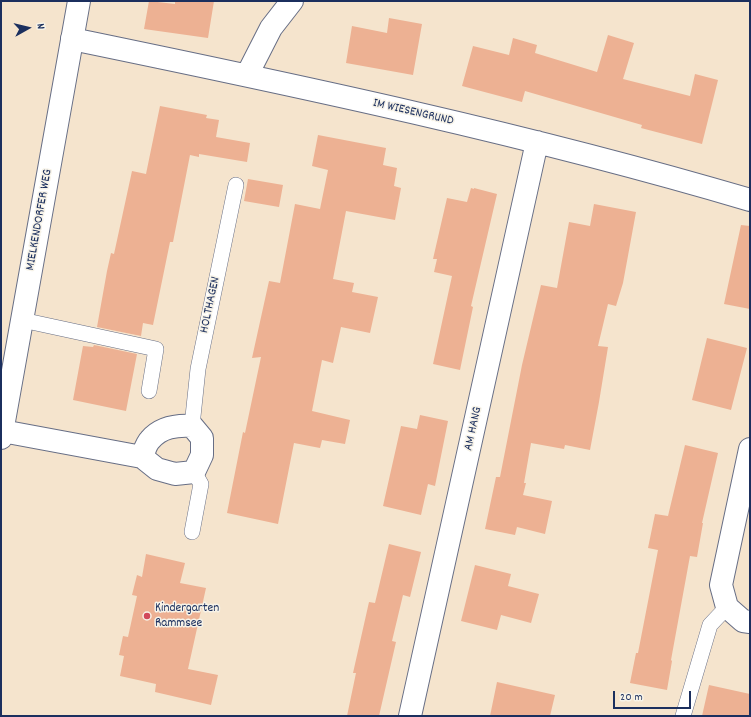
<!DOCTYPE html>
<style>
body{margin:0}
#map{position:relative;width:751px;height:717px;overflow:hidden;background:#f5e4cd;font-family:Dekko,sans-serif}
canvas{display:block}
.frame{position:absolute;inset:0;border:2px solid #1b2f5e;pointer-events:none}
.north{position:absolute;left:8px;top:8px;width:40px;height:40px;-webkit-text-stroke:3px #f7f3e8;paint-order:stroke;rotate:82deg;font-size:11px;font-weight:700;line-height:16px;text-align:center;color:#1b2f5e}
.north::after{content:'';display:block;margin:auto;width:14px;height:18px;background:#1b2f5e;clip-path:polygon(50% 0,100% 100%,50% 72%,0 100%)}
.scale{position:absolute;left:613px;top:691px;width:78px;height:18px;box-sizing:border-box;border:2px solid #1b2f5e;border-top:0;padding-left:5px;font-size:12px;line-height:14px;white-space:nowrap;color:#1b2f5e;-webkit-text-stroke:3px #f7f3e8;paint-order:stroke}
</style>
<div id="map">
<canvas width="751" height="717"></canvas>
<div class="frame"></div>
<div class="north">N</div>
<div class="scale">20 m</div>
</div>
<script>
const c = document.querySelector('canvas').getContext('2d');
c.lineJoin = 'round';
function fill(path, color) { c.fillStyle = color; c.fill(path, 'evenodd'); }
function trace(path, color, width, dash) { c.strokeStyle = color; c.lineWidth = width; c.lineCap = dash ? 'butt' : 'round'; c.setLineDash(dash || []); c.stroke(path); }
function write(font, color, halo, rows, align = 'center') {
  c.font = font + ' Dekko,sans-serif'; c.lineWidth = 3; c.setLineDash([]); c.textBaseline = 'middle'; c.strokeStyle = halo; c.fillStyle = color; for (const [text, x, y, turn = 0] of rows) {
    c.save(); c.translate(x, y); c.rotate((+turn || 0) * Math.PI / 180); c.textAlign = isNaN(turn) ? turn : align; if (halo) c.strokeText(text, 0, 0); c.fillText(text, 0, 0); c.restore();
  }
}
fill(new Path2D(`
 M149,1L175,4V1H214L208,38L144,29Z
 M389,18L422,24L413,75L346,63L352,26L387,33Z
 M608,35L634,43L623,79L690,96L695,74L718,80L702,144L641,128L642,125L525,91L522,102L462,86L473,46L509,55L513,38L537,45L535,53L597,72Z
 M160,106L207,115L206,118L219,120L216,137L250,143L247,162L199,154V157L190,155L173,242H170L153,325L143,323L141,336L97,327L107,271L111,253L114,254L132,171L146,174Z
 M318,135L386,148L383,165L397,168L394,186L401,188L395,220L346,211L333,279L354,283L352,292L378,297L370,333L341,327L333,363L322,360L312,411L350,420L345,444L322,440L320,448L294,443L278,524L227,513L243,432L245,433L261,357L252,358L269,281L280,283L295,204L320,209L328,170L312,166Z
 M248,179L283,185L279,207L244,201Z
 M471,188L474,189V188L497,194L471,306L473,307L460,370L433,364L452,276L434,272L437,259H433L447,198L467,202Z
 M594,204L636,212L623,283L616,306L608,304L598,346L608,347L599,402L590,450L565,445L564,449L531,443L524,483H526L523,495L552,501L545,534L517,527L515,535L485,529L496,477H500L522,365L541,285L557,288L569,222L590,226Z
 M741,225L750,226V309L724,304Z
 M707,338L747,348L731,410L692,400Z
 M94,345L137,354L126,411L73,400L83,346L93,347Z
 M420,415L448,421L435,486L428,484L421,515L383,506L401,426L417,429Z
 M685,445L718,453L702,523H703L697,557L690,556L671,660L672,661L667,690L630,683L636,653H638L658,550L648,548L655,514L668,516Z
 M389,544L421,552L410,597L403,595L392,641L396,642L379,716H347L356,673H353L369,602L375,603Z
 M146,554L185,563L180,583L206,588L188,669L218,675L211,705L155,692L156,684L120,676L124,656L119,655L123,636L128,637L137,596L132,595L137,575L142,577Z
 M475,565L511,574L508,586L539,594L531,623L501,615L497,630L461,621Z
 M497,682L555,695L550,716H490Z
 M709,685L750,694V716H702Z`), '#edb193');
const service = new Path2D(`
 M22,320L156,349L149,391
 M192,426L198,369L236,185
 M192,532L201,484L194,472
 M683,716L710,625L727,607`);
const minor = new Path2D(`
 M72,39C300,86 527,134 750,200
 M247,75L271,28L292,1
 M2,431L142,457L157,469L175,474L194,472L202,455V438L192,426C176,425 161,427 150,440C146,444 144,452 142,457
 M750,449L721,585L727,607L743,621L750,622
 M410,716L537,142`);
const tertiary = new Path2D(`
 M1,438L79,1`);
trace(service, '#676e85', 16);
trace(minor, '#676e85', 24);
trace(tertiary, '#676e85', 24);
trace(service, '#fff', 15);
trace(minor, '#fff', 22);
trace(tertiary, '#fff', 22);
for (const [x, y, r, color] of [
 [147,616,4,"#d1495b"]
]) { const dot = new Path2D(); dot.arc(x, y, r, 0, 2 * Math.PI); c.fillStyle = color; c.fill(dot); trace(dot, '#f7f3e8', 1.5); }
write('13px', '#1b2f5e', '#f7f3e8', [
 ["IM WIESENGRUND",413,113,13],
 ["MIELKENDORFER WEG",40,220,-80],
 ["HOLTHAGEN",211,305,-78],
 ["AM HANG",474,429,-78]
]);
write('13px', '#1b2f5e', '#f7f3e8', [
 ["Kindergarten",155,609],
 ["Rammsee",155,624]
], 'left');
</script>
